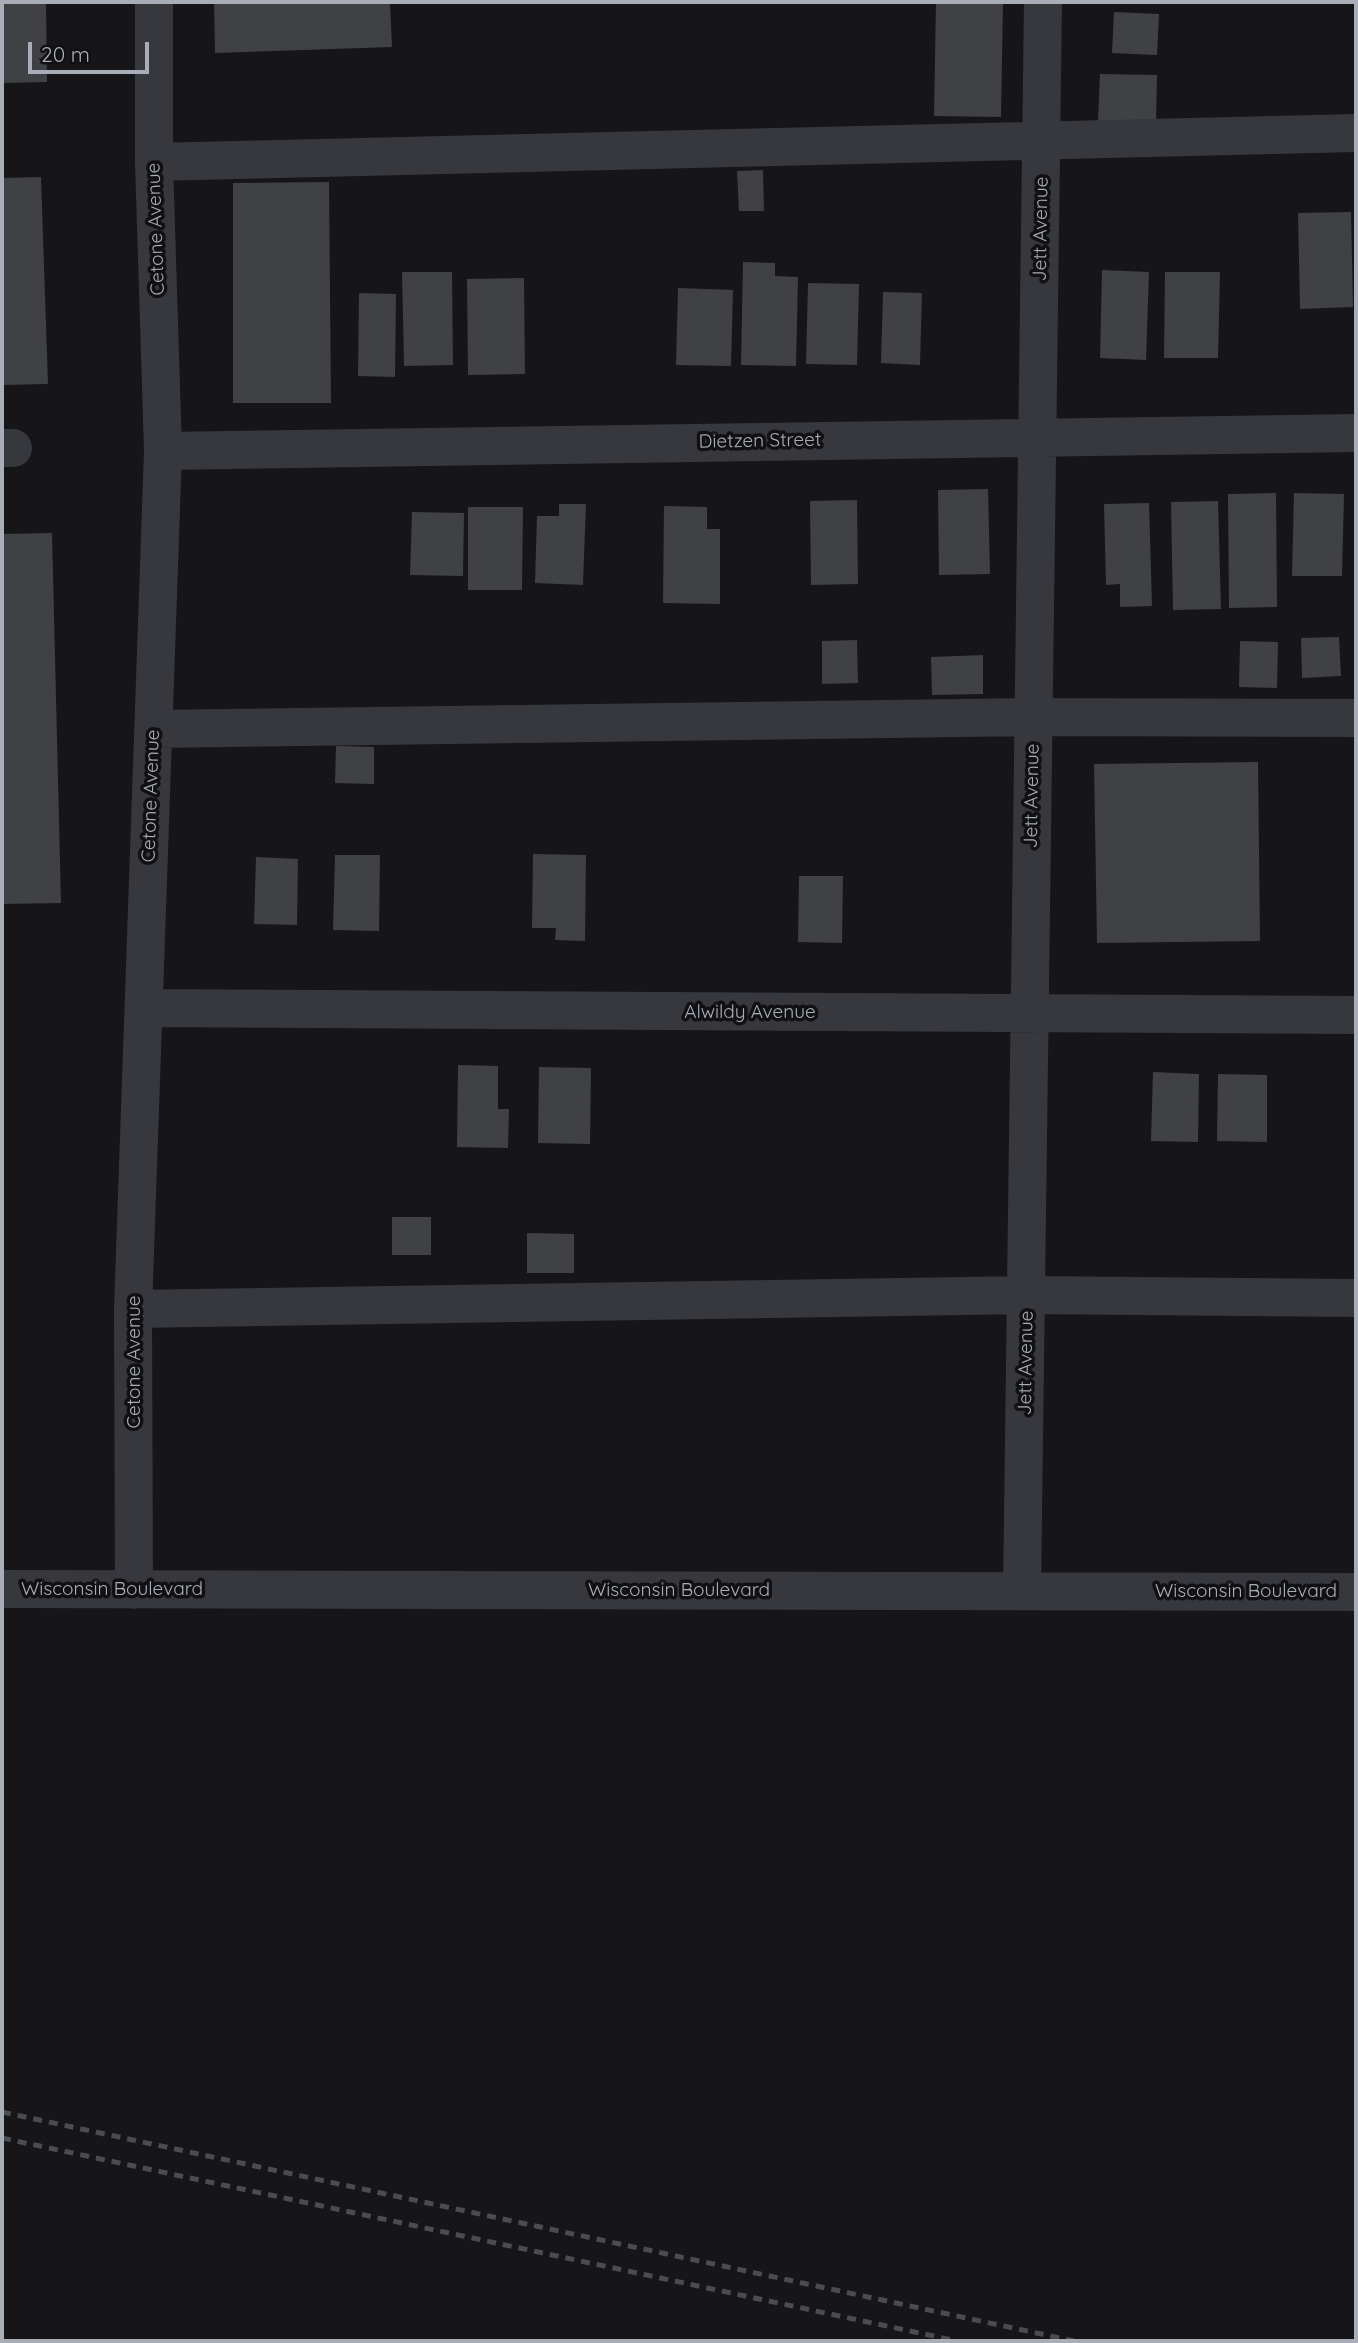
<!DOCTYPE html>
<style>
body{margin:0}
#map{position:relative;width:1358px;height:2343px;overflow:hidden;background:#161618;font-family:Quicksand,sans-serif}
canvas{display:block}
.frame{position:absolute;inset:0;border:4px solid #a8adb8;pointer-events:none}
.scale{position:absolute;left:28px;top:42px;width:121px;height:32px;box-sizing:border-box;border:4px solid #a8adb8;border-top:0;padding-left:9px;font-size:21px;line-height:24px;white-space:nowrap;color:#a8adb8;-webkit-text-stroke:5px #111113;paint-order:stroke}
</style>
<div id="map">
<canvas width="1358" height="2343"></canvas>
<div class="frame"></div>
<div class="scale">20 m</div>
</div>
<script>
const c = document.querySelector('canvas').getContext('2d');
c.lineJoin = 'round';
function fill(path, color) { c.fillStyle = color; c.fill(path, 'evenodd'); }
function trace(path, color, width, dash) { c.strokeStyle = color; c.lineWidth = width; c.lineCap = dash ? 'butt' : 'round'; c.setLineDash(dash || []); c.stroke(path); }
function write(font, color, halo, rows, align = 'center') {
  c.font = font + ' Quicksand,sans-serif'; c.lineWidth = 7; c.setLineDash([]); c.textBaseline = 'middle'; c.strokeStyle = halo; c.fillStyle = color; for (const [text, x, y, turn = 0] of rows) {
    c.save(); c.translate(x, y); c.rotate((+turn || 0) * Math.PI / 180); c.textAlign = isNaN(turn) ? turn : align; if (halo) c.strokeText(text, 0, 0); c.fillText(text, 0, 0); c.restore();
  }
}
fill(new Path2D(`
 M2,2H46L47,82L2,83Z
 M214,2H390L392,47L215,53Z
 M936,2H1003L1001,117L934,116Z
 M1114,12L1159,14L1157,55L1112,53Z
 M1100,74L1157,75L1156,122L1098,121Z
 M763,170L764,211H739L737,171Z
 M41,177L48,384L2,385V178Z
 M329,182L331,403H233V183Z
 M1351,212L1353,307L1300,309L1298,213Z
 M743,262L775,263V276L798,277L796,366L741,365Z
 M1102,270L1149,272L1146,360L1100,358Z
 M402,272H452L453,365L404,366Z
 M1165,272H1220L1218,358H1164Z
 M524,278L525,374L468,375L467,279Z
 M808,283L859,284L857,365L806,364Z
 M678,288L733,290L731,366L676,365Z
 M883,292L922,293L920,365L881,363Z
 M359,293L396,294L395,377L358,376Z
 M988,489L990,574L939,575L938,490Z
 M1276,493L1277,607L1229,608L1228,494Z
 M1294,493L1344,494L1342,576H1292Z
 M857,500L858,584L811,585L810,501Z
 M1218,501L1221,609L1173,610L1171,502Z
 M1149,503L1152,606L1120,607V584L1106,585L1104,504Z
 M559,504H586L583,585L535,583L537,516H559Z
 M664,506L707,507V529H720V604L663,603Z
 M468,507H523L522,590H468Z
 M412,512L464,513L463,576L410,575Z
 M52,533L61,903L2,904V534Z
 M1339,637L1341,676L1302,678L1301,638Z
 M857,640L858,683L822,684V641Z
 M1240,641L1278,642L1277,688L1239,687Z
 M983,655V694L932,695L931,657Z
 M336,746L374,747V784L335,783Z
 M1258,762L1260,941L1097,943L1094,764Z
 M533,854L586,855L585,941L555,940L556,928H532Z
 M335,855H380L379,931L333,930Z
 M256,857L298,859L297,925L254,924Z
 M799,876H843L842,943L798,942Z
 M458,1065L498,1066V1109H509L508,1148L457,1147Z
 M539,1067L591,1068L590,1144L538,1143Z
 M1153,1072L1199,1074L1198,1142L1151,1141Z
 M1218,1074L1267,1075V1142L1217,1141Z
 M392,1217H431V1255H392Z
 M527,1233L574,1234V1273H527Z`), '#404145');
trace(new Path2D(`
 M154,162L1356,133
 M2,448H13
 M163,451L1356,433
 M154,729L1033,717L1356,718
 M144,1008L1356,1015
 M133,1309L1027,1295L1356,1298
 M2,1589L1356,1592
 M134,1590L133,1309L163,451L154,162V2
 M1022,1590L1043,2`), '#37383d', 38);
trace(new Path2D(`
 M2,2112L1074,2341
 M2,2138L957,2341`), '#4a4c52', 5, [9, 7]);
write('19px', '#a8adb8', '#111113', [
 ["Cetone Avenue",156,229,-92],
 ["Jett Avenue",1041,229,-89],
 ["Dietzen Street",760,441,-1],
 ["Cetone Avenue",151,796,-88],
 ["Jett Avenue",1032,796,-89],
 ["Alwildy Avenue",750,1012],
 ["Cetone Avenue",134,1362,-90],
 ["Jett Avenue",1026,1363,-89],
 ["Wisconsin Boulevard",112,1589],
 ["Wisconsin Boulevard",679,1590],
 ["Wisconsin Boulevard",1246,1591]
]);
</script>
